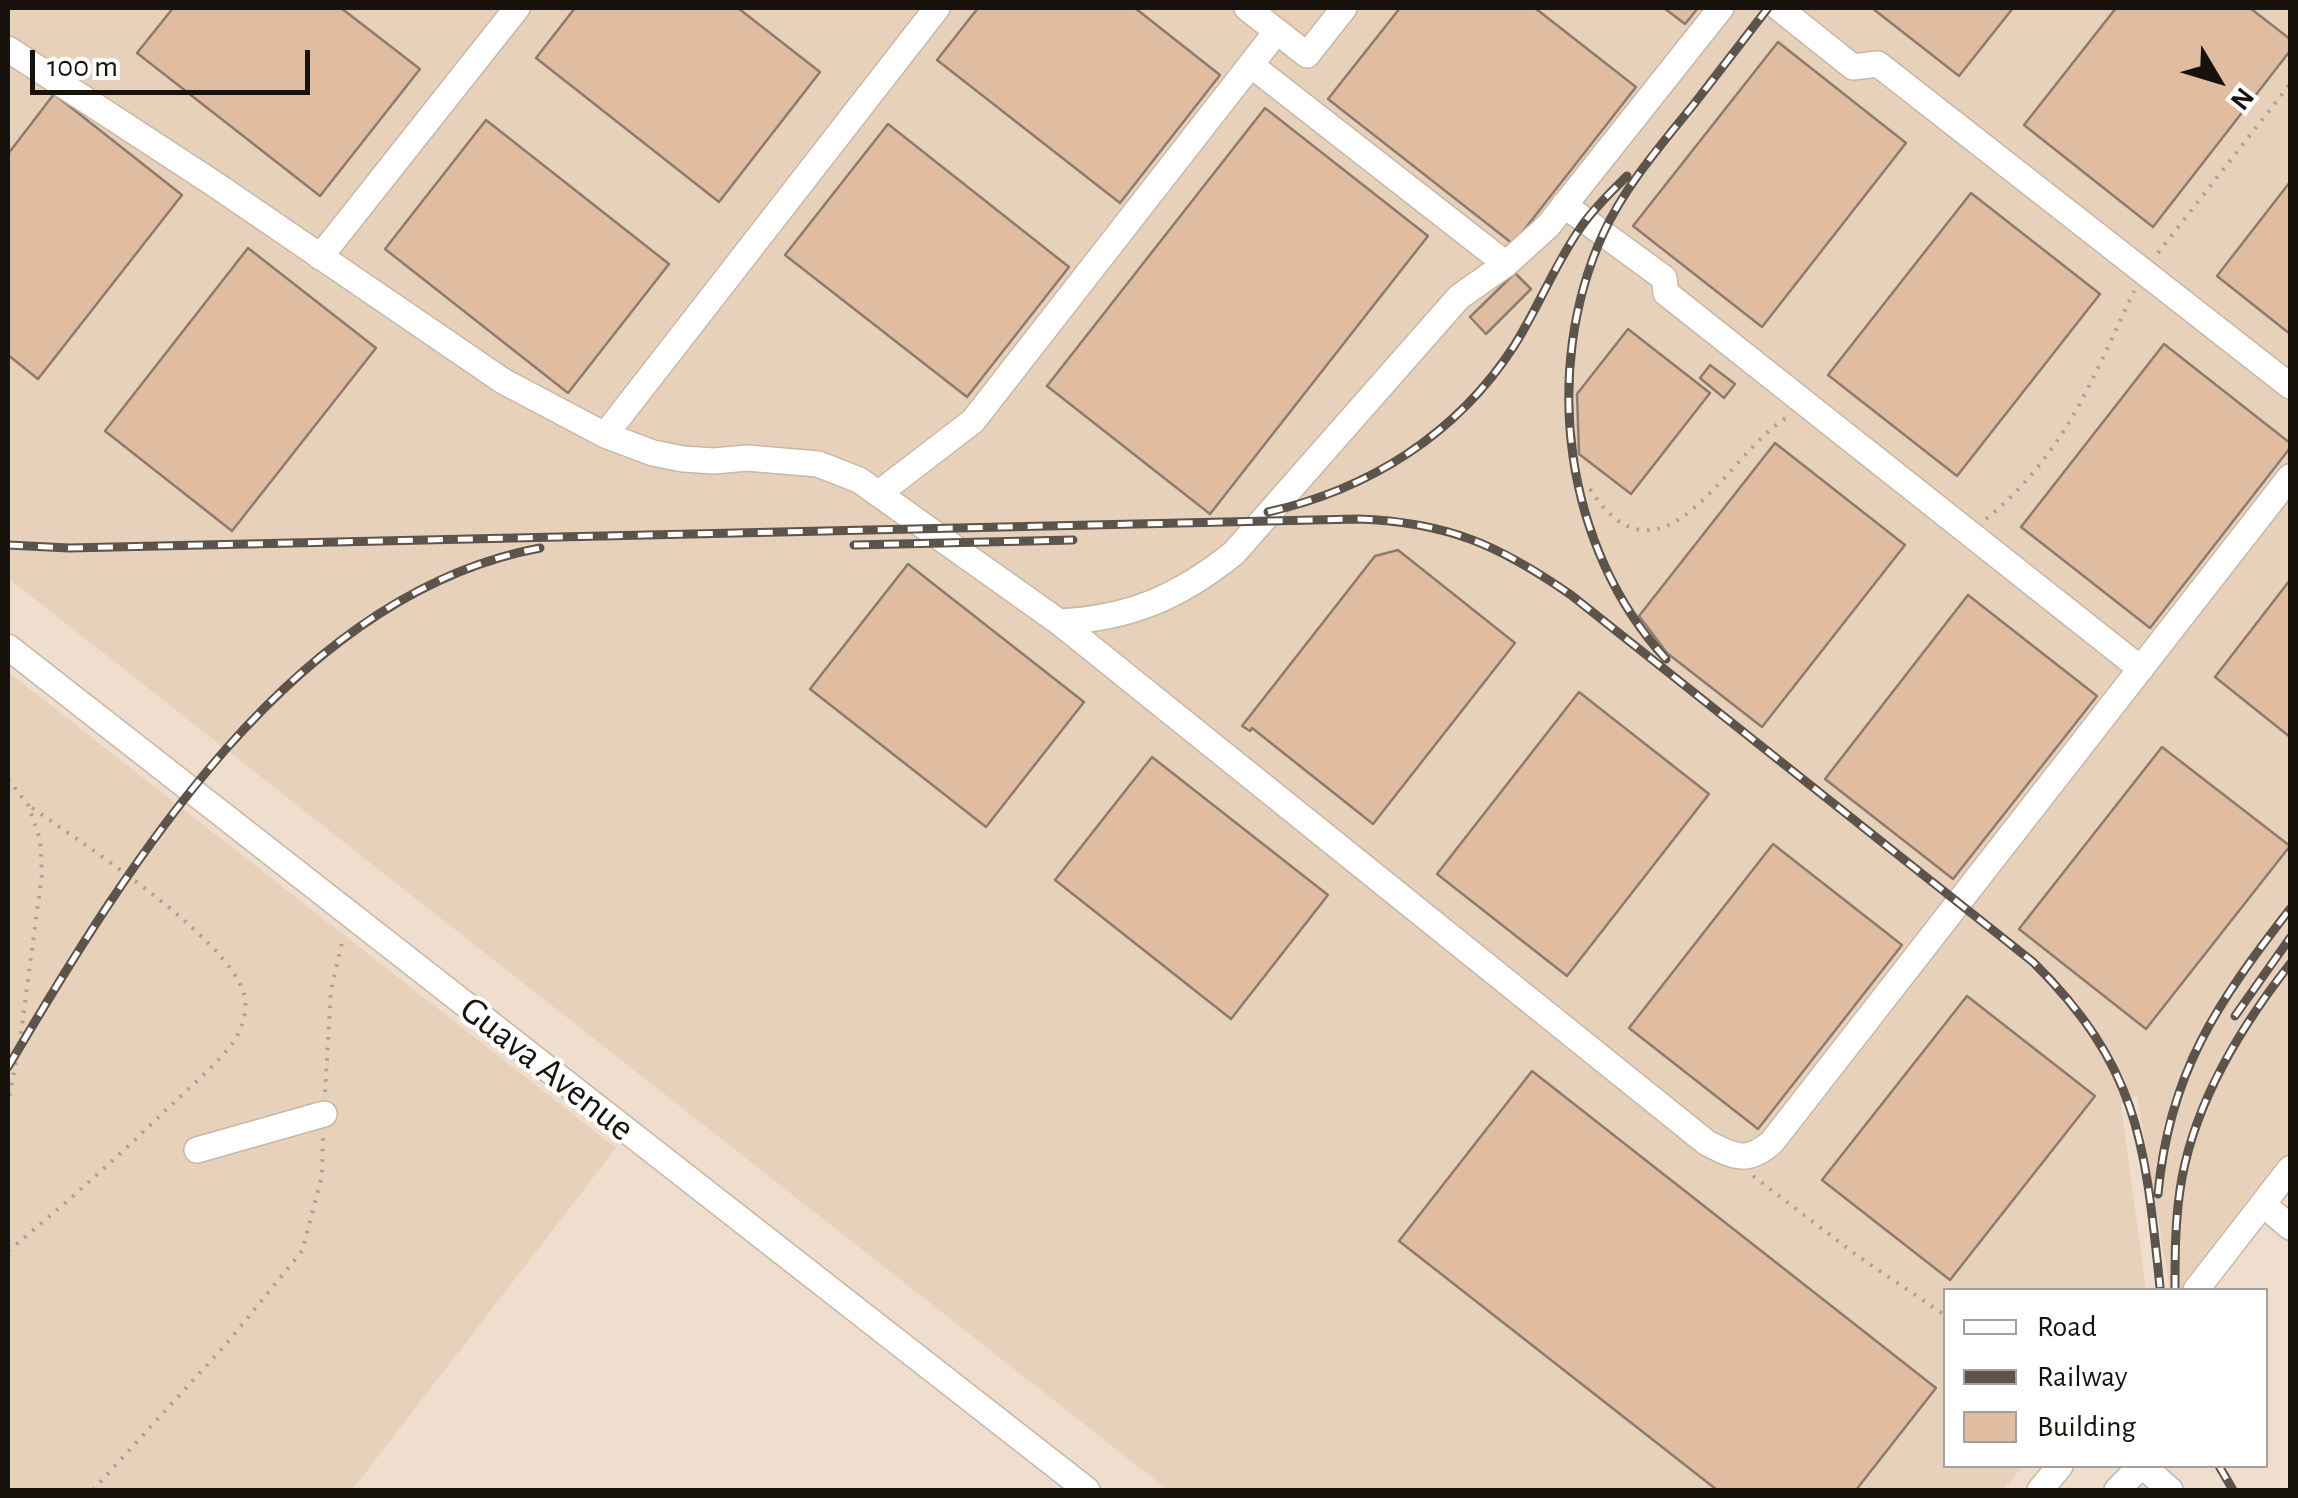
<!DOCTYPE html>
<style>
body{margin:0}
#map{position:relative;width:2298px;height:1498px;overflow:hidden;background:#efdece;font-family:"Alegreya Sans",sans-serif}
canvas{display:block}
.frame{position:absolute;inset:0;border:10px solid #17120c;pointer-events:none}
.legend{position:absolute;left:1943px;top:1288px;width:325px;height:180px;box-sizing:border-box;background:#fff;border:2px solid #a2a09e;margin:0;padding:12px 18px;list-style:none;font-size:30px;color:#17120c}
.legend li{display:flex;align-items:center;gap:20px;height:50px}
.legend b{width:50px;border:2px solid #a2a09e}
.north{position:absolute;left:2168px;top:30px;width:100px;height:100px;-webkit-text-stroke:8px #fff;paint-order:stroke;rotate:128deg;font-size:28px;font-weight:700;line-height:40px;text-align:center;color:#17120c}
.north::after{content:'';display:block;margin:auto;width:35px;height:45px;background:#17120c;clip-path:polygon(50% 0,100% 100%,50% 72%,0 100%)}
.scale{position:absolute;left:30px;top:50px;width:280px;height:45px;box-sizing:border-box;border:5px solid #17120c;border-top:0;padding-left:12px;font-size:30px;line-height:35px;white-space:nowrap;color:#17120c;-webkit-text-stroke:8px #fff;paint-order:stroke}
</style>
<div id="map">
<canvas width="2298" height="1498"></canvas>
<div class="frame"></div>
<ul class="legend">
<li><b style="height:12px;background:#fff"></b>Road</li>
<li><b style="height:12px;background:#5c534a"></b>Railway</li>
<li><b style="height:28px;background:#e0bca0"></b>Building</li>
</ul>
<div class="north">N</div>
<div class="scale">100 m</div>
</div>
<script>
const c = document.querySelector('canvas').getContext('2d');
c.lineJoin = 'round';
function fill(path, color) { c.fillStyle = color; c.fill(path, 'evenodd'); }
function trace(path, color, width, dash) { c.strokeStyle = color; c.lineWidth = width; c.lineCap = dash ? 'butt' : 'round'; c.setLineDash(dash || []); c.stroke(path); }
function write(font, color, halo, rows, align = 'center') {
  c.font = font + ' "Alegreya Sans",sans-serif'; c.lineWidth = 8; c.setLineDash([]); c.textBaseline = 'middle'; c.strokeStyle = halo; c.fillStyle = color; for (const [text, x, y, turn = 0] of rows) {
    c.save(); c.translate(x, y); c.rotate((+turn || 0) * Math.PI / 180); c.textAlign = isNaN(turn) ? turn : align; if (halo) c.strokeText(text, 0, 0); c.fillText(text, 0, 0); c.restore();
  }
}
fill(new Path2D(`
 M8,8H2290V1167L2195,1289L2170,1290L2137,1095L2121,1105L2146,1290H1946V1466H2023L2003,1490H1168L8,578Z
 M8,672L616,1148L352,1490H8Z`), '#e8d1bb');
const building = new Path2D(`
 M173,8H341L420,69L320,196L137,53Z
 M575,8H738L820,72L719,202L536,58Z
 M978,8H1135L1220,75L1120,203L937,60Z
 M1400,8H1535L1636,87L1513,244L1328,99Z
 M1664,8H1698L1685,24Z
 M1872,8H2013L1959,76Z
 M2116,8H2250L2290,39V51L2153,227L2024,125Z
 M1778,42L1906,143L1762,327L1633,226Z
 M54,94L182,195L38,379L8,355V154Z
 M1265,108L1428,236L1210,514L1047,386Z
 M486,120L669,264L568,393L385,249Z
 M888,124L1069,267L967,397L785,255Z
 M2290,182V334L2217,276Z
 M1971,193L2100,294L1957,476L1828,375Z
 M248,248L376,348L232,531L105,431Z
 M1515,273L1531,289L1486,334L1470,317Z
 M1628,329L1710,393L1631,494L1579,454L1577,394Z
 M2164,344L2290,443V448L2150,628L2021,527Z
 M1710,365L1735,384L1724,398L1700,378Z
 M1775,443L1905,545L1762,727L1667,653L1639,616Z
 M1398,550L1515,643L1373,824L1252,728L1250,731L1242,726L1375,556Z
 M908,564L1084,702L986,827L810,689Z
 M2290,580V737L2215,677Z
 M1968,595L2097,696L1953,879L1825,779Z
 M1579,692L1709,794L1567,976L1437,874Z
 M2162,747L2290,846L2146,1029L2019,929Z
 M1152,757L1328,895L1231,1019L1055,880Z
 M1773,844L1902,945L1758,1129L1629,1028Z
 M1967,996L2095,1096L1950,1280L1822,1180Z
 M1532,1071L1936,1388L1856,1490H1717L1399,1241Z`);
fill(building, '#e0bca0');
trace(building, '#8d7b6e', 2.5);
const minor = new Path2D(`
 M1247,8L1307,55L1344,8
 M1779,8L1853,67L1878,64L2290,386
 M8,49L216,185L503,381L605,435L653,453L683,459L714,461L747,458L818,464L859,480L1059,622L1707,1143C1735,1157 1747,1164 1772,1142L2290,477
 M1251,65L1506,264
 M1564,205L1664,278L1666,293L2141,669
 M320,257L517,8
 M605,435L937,8
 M878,494L973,421L1277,31
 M1059,622C1131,618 1179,597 1234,553L1459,297L1506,264L1548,226L1721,8
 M8,647L1087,1490
 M197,1150L324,1114
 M2263,1204L2290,1227
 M2196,1290L2290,1169
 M2143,1466L2170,1490
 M2040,1490L2060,1466
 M2117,1490L2141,1466`);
trace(minor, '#c8b7a7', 28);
trace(new Path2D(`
 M2158,253L2290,84
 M1590,489C1662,601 1727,454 1786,418
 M1986,519C2064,456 2093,378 2134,291
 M8,779L28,805L40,839L42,874L19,1048L8,1102
 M325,1092L331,991L343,938
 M1753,1176L1855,1254L1946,1316
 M8,1251C63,1206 116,1159 167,1109C189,1088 213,1068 232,1044C241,1032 249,1009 244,994C227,936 80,842 28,805
 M93,1490L227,1343L302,1251L322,1176L323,1136`), '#ad9f92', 4, [2.5, 8]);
trace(minor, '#fff', 25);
const rail = new Path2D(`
 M1268,512C1370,489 1457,434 1514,346C1538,308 1555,264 1581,227C1594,208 1611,192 1627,176
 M8,545L69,548L1358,519C1447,522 1499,545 1571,595L2033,962C2140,1068 2145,1145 2160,1287
 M854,545L1073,540
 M1666,659C1564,548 1541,371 1603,234C1625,186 1661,145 1694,104C1719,72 1743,40 1768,8
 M2235,1016L2290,938
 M8,1067C127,866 292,594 540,548
 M2158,1194C2169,1072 2218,1002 2290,909
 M2175,1290C2175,1257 2175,1224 2180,1190C2192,1106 2239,1029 2290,964
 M2219,1466L2233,1490`);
trace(rail, '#5c534a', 9);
trace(rail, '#fff', 5, [15]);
write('38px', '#17120c', '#fff', [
 ["Guava Avenue",547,1069,38]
]);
</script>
